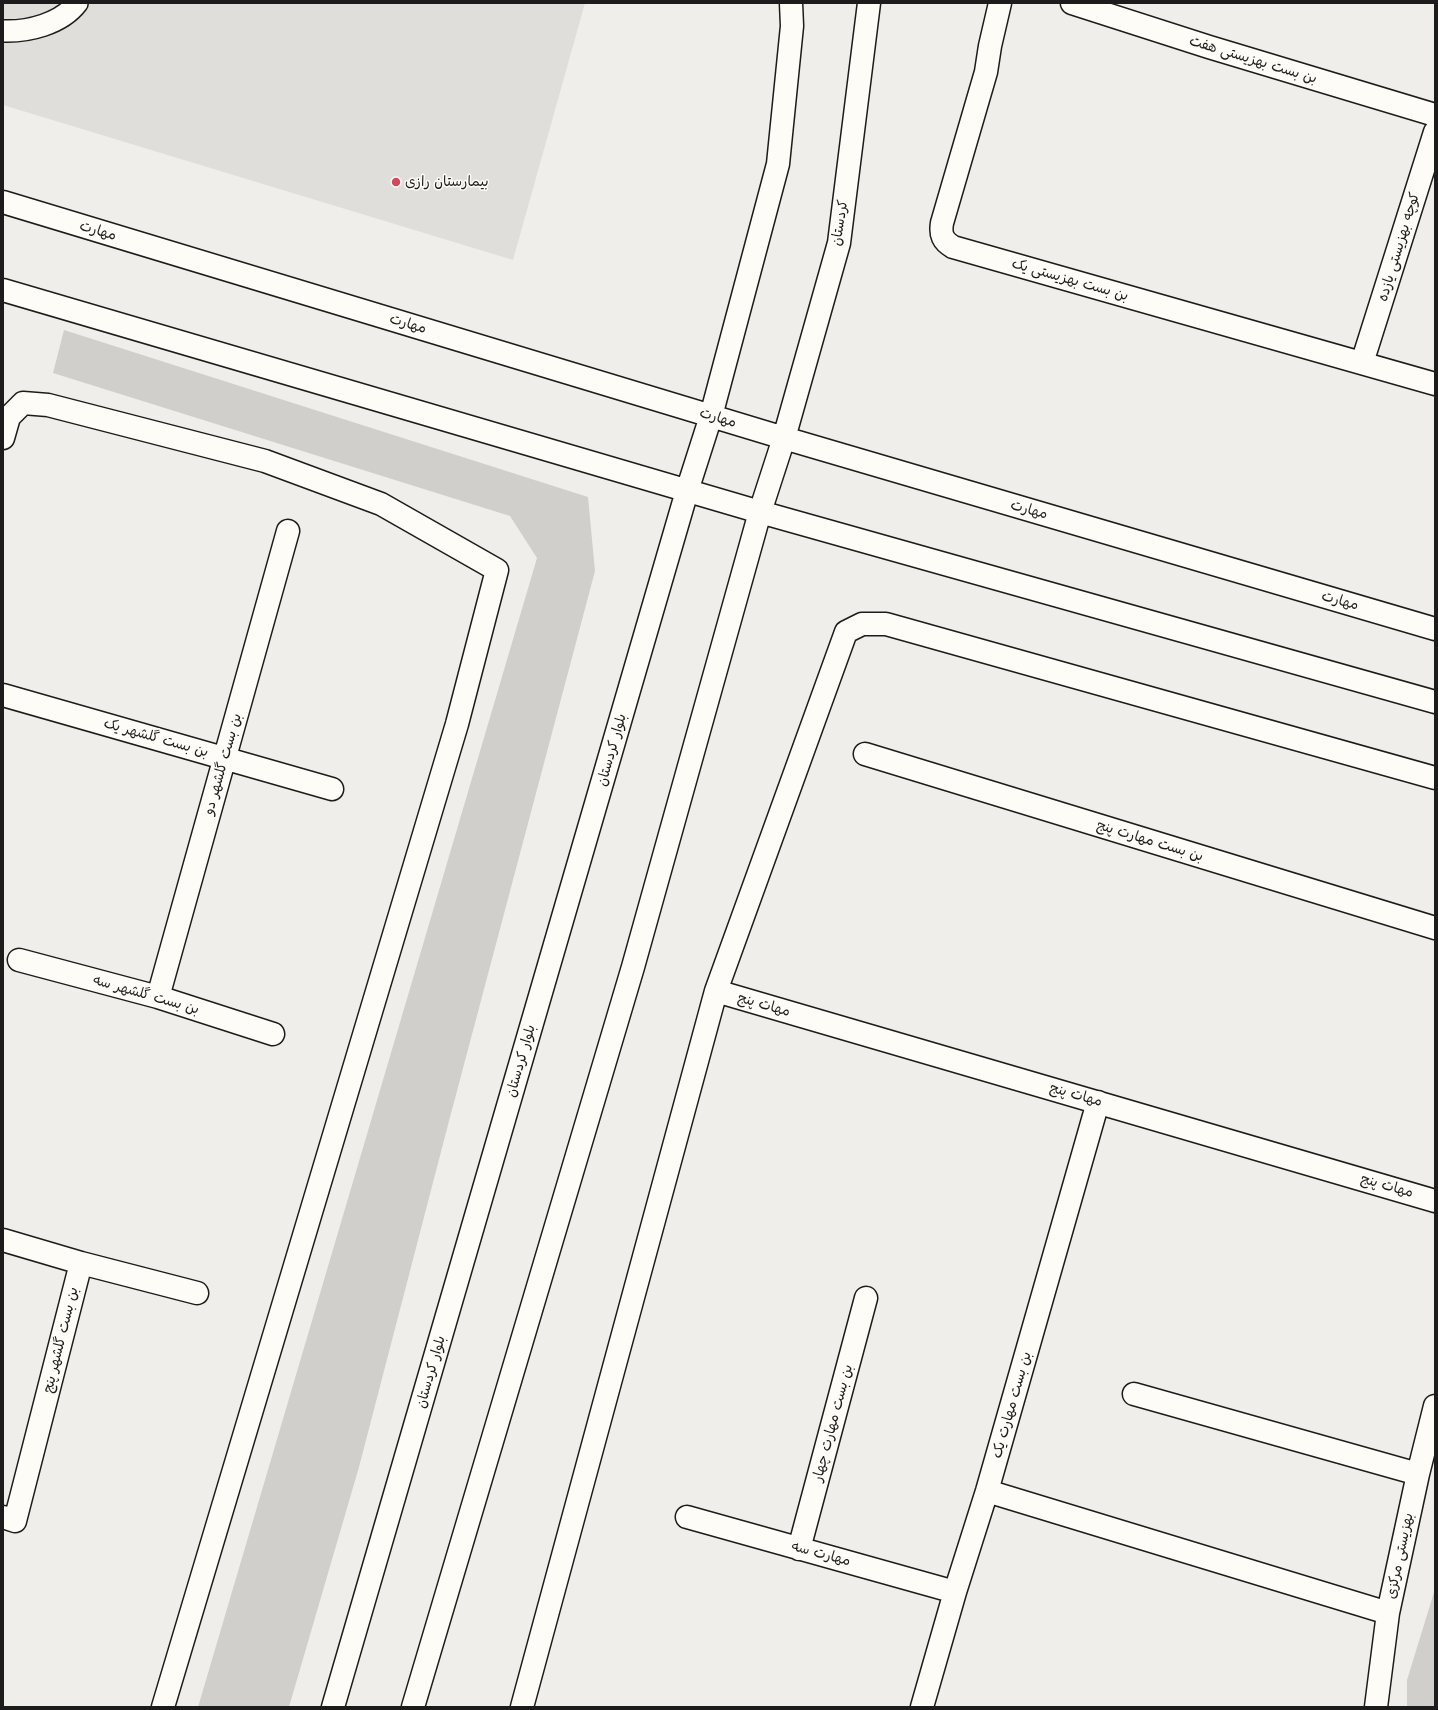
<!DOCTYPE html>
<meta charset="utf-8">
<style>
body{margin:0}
#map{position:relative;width:1438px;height:1710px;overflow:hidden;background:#f0eeea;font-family:"Playpen Sans",sans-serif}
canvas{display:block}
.frame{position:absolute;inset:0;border:4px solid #1c1c1c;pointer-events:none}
</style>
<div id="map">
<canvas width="1438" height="1710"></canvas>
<div class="frame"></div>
</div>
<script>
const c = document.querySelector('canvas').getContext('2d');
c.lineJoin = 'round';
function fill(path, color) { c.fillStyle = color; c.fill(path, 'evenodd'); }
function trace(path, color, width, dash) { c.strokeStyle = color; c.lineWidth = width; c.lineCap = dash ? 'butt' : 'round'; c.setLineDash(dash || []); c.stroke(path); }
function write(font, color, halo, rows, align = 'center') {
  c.font = font + ' "Playpen Sans","Playpen Sans Arabic",sans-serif'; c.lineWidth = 3; c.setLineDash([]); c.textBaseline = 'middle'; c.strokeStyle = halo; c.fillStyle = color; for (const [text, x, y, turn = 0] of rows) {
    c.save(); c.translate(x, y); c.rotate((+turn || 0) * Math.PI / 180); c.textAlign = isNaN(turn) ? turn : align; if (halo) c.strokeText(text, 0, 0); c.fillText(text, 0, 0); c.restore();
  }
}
fill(new Path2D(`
 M3,3H585L513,260L3,105Z`), '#e0deda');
fill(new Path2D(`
 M64,330L588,497L595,571L449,1121L359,1467L289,1707H198L537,558L510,516L53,373Z
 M1435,1589V1707H1407V1680Z`), '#d0cfcc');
const service = new Path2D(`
 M3,31C28,32 61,24 77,3`);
const minor = new Path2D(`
 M1000,3L990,46L986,72L942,223C940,235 943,241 953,247L1435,384
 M1072,3L1209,47L1435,115
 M1362,363L1435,132
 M3,438L9,417L23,403L48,405L265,461L381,504L497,570L457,724L163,1707
 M3,695L332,789
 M865,754L1435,928
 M19,960L158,997L273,1034
 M716,991L1435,1201
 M158,997L288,531
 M3,1240L81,1263
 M1134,1394L1418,1474
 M987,1491L1388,1613
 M3,1517L15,1521L81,1263L197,1293
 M687,1517L955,1592
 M799,1549L866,1298
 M522,1707L716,991L846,632L862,624H886L1435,778
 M922,1707L955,1592L987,1491L1098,1102
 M1376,1707L1388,1613L1418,1474L1435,1406`);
const secondary = new Path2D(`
 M3,202L784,438L1435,629
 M3,290L760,512L1435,702
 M333,1707L687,491L711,416L778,164L792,26L791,3
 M413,1707L633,967L760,512L784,438L839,243L869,3`);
trace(service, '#1c1c1c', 24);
trace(minor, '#1c1c1c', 25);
trace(secondary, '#1c1c1c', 25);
trace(service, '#fdfcf7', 21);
trace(minor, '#fdfcf7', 22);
trace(secondary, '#fdfcf7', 22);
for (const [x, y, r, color] of [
 [396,182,5,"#d1495b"]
]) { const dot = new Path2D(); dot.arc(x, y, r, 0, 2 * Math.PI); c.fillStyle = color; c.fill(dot); trace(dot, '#fdfcf7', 1.5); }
write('14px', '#1c1c1c', '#fdfcf7', [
 ["بن بست بهزیستی هفت",1253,60,17],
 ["کردستان",840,223,-81],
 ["مهارت",98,231,17],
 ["کوچه بهزیستی یازده",1399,247,-73],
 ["بن بست بهزیستی یک",1070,280,16],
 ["مهارت",408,324,17],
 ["مهارت",718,418,17],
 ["مهارت",1029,510,16],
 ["مهارت",1340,601,16],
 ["بن بست گلشهر یک",156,738,16],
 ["بلوار کردستان",612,750,-74],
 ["بن بست گلشهر دو",223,764,-74],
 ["بن بست مهارت پنج",1150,841,17],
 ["بن بست گلشهر سه",146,995,16],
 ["مهات پنج",764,1005,16],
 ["بلوار کردستان",521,1061,-74],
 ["مهات پنج",1076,1095,16],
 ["مهات پنج",1387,1186,16],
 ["بن بست گلشهر پنج",61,1340,-76],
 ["بلوار کردستان",431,1372,-74],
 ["بن بست مهارت یک",1012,1405,-74],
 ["بن بست مهارت چهار",833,1423,-75],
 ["مهارت سه",821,1554,15],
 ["بهزیستی مرکزی",1400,1556,-78]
]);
write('14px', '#1c1c1c', '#fdfcf7', [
 ["بیمارستان رازی",405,182]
], 'left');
</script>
